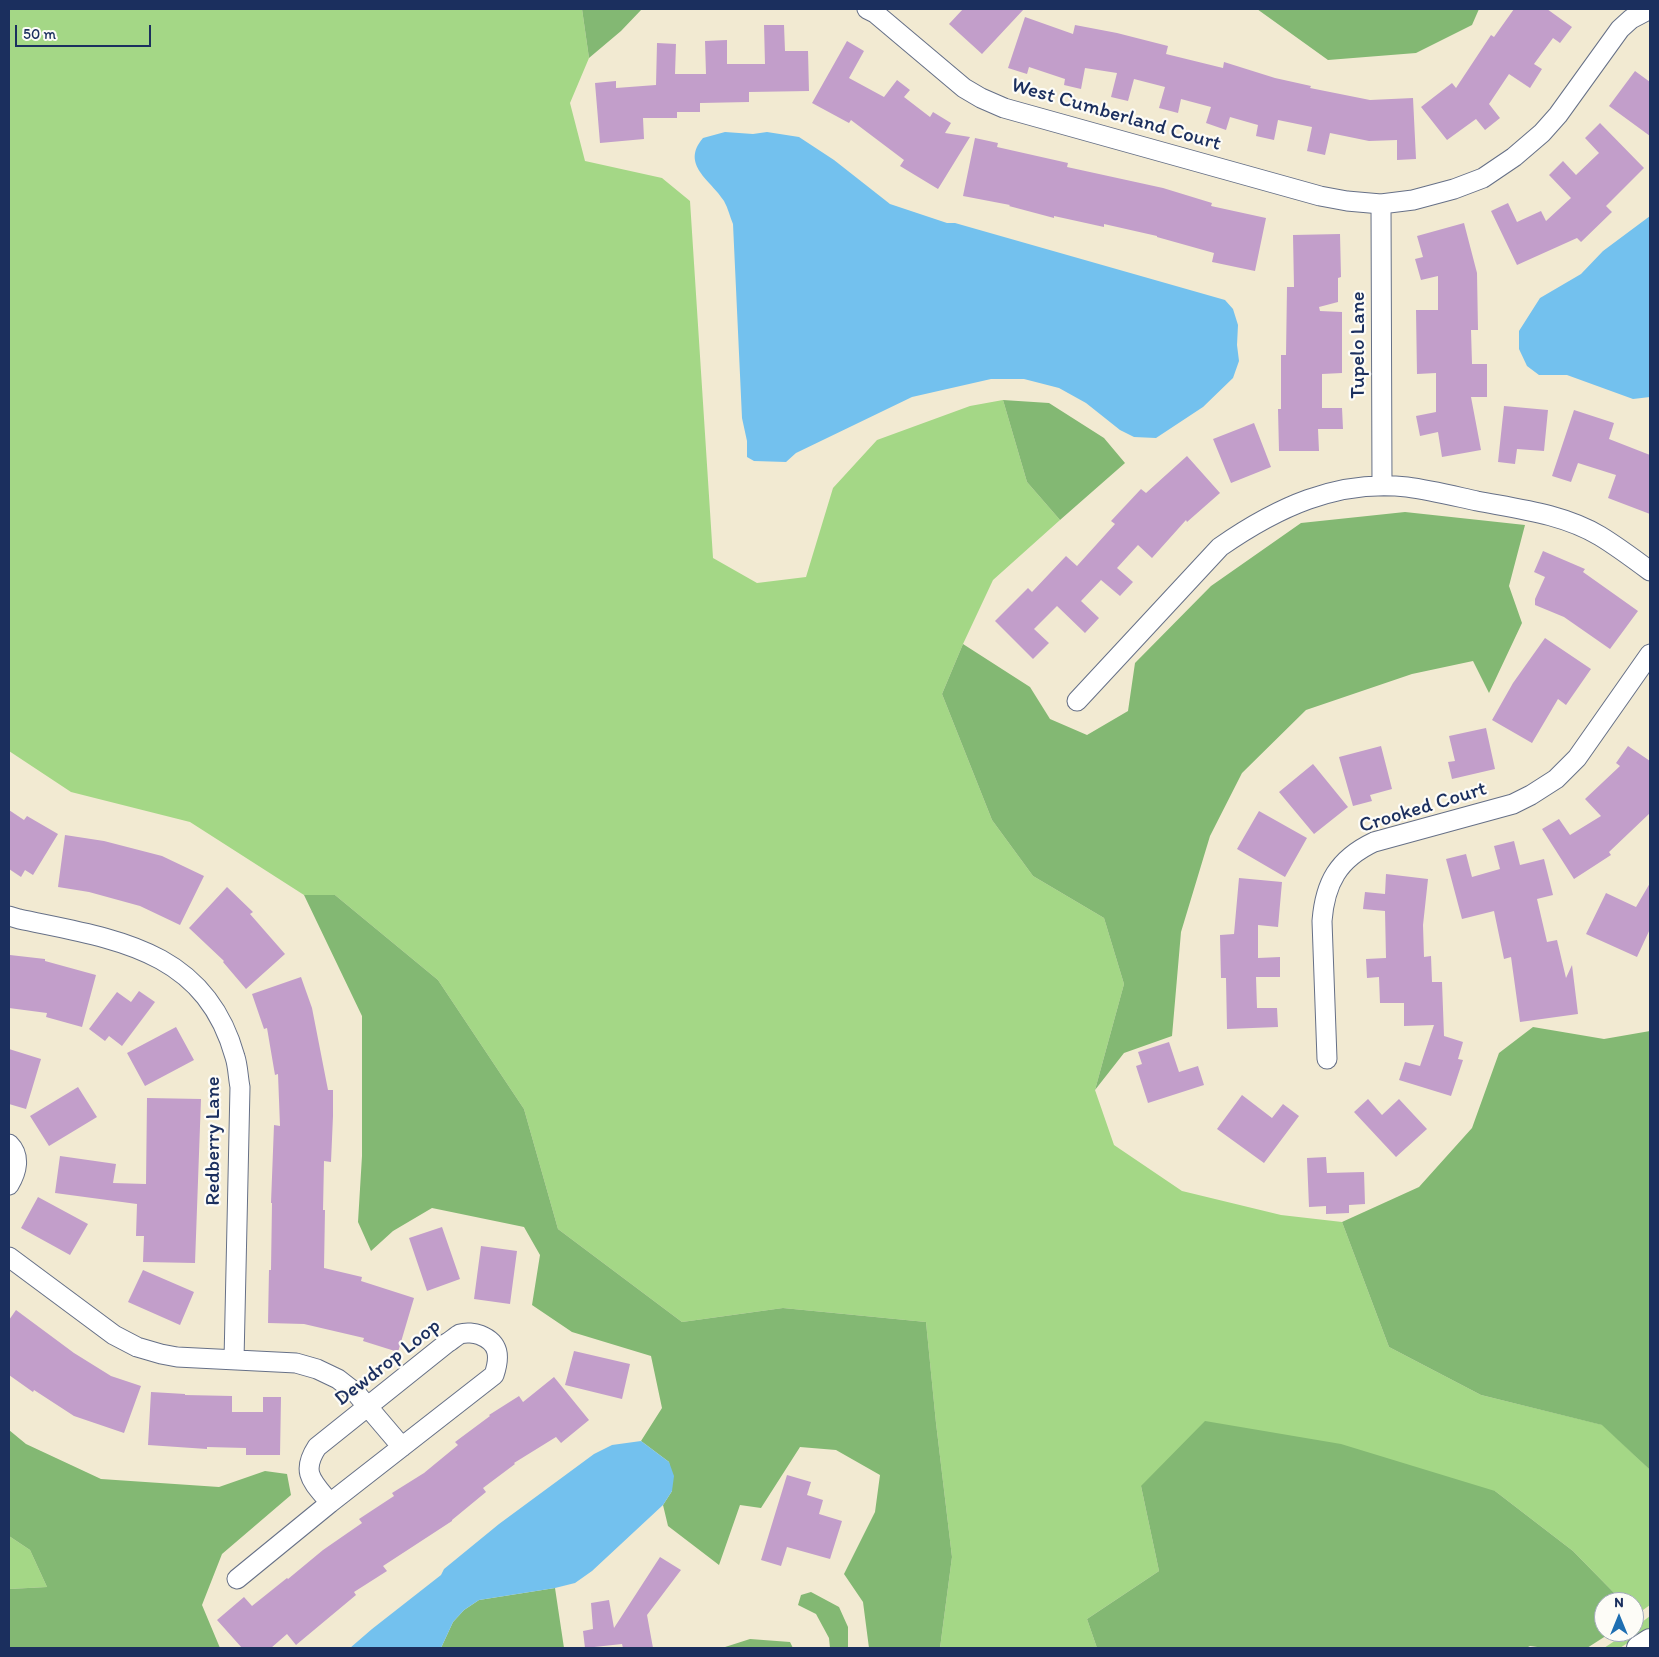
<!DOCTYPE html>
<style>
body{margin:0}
#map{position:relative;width:1659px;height:1657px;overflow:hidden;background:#f2ead2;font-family:Itim,sans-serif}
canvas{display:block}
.frame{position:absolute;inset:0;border:10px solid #1b2f5e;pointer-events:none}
.north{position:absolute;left:1594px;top:1592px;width:50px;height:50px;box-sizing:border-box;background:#fdfcf7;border:1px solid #a3aaba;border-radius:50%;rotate:0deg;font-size:14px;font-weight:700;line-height:20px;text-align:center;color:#1b2f5e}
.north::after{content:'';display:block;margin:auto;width:18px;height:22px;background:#1f6fb2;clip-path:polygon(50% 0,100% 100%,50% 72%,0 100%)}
.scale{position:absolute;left:15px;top:25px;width:136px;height:22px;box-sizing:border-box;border:2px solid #1b2f5e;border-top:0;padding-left:6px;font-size:15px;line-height:18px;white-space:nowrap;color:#1b2f5e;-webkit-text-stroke:4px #fdfcf7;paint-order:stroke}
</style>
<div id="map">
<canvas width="1659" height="1657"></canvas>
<div class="frame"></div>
<div class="north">N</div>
<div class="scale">50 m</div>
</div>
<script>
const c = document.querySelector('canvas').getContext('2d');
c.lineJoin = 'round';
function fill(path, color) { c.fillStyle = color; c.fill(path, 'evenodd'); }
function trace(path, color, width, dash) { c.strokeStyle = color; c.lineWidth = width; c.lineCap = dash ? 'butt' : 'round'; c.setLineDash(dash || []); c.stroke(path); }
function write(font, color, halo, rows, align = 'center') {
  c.font = font + ' Itim,sans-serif'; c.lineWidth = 4.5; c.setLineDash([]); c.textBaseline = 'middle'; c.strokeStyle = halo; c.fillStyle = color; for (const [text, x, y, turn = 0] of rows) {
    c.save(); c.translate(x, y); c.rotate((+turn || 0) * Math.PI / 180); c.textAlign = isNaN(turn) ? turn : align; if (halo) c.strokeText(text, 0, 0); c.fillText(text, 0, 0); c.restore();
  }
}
fill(new Path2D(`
 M9,9H582L589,58L570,103L585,161L662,178L690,201L713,558L757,583L806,577L833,488L877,440L970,406L1003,400L1027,482L1060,520L993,580L963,644L942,694L992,820L1033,876L1104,918L1124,984L1095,1090L1114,1145L1182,1191L1281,1215L1342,1222L1389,1347L1481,1395L1603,1425L1650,1470V1605L1636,1615L1634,1613V1602H1623L1573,1551L1495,1491L1141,1486L1159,1571L1087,1619L1097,1648H940L952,1557L936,1423L926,1322L783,1308L682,1322L558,1229L524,1109L438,980L335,895H304L190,822L71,792L9,751Z
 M9,1536L30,1550L47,1587L9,1589Z
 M1650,1616V1628L1620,1648H1604L1628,1632H1634V1628Z`), '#a4d786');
fill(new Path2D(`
 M582,9H642L621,31L589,58Z
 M1257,9H1479L1472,25L1416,53L1328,60Z
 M1003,400L1049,403L1104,438L1125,463L1060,520L1027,482Z
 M1405,512L1525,525L1509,586L1522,623L1489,693L1473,661L1412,674L1306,710L1242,773L1210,836L1181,932L1172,1036L1124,1053L1095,1090L1124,984L1104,918L1033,876L992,820L942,694L963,644L1030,687L1050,719L1087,735L1128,711L1135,663L1211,586L1301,523Z
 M304,895H335L438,980L524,1109L558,1229L682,1322L783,1308L926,1322L936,1423L952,1557L940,1648H869L863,1602L844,1574L875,1512L880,1475L836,1450L800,1447L761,1508L740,1505L719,1565L668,1526L663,1505L672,1491L669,1462L641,1441L662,1408L651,1356L572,1332L532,1305L540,1255L524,1227L432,1208L393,1231L371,1251L358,1222L362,1156V1016Z
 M1533,1027L1604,1039L1650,1031V1470L1602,1425L1481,1395L1389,1347L1342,1222L1419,1187L1472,1128L1499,1053Z
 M1205,1421L1341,1444L1495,1491L1573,1551L1623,1602H1604V1632H1612L1587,1648H1545L1530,1646L1526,1648H1097L1087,1619L1159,1571L1141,1486Z
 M9,1430L26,1444L101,1479L219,1487L265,1471L287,1474L291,1495L222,1554L202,1605L220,1648H9V1589L47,1587L30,1550L9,1536Z
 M555,1588L564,1648H441L453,1622L464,1610L479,1600Z
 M811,1592L839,1607L848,1627V1648H830L829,1638L816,1614L798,1605L801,1595Z
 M750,1639L790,1642L793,1648H722Z`), '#83b873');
fill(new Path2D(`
 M725,132L753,134L767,132L799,137L834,160L890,204L947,223H955L1225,300L1233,309L1238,325L1237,345L1239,361L1233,378L1203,407L1156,438L1134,437L1120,430L1086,403L1059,388L1024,379H991L912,397L796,453L786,462L754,461L747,457V441L742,418L733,224C730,217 728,208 724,201C711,180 680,165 703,138Z
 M1650,216V397L1633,399L1567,375H1539L1527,366L1519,349V331L1540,298L1581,274L1603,251Z
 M641,1441L669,1462L674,1476L672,1491L663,1505L592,1571L575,1583L555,1588L479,1600L464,1610L453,1622L441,1648H350L372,1629L441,1575L444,1569L499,1524L594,1454L612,1445Z`), '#73c1ee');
fill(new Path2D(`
 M963,9H1024L982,54L949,24Z
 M1514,9H1547L1572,27L1560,43L1553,38L1534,64L1542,69L1530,88L1509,74L1489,104L1500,118L1485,130L1476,119L1447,140L1421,107L1452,83L1456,88L1491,35L1494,37Z
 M1025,17L1073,34L1075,25L1117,33L1168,46L1166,54L1223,68L1224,62L1275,78L1311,86L1310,88L1370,100L1413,98L1416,159L1397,160V140L1369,141L1330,133L1325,155L1307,151L1312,127L1278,120L1274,140L1256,136L1258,125L1230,117L1226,130L1206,123L1211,107L1181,99L1178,113L1159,108L1165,87L1134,79L1128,101L1111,97L1117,73L1085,68L1081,89L1064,85L1065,79L1029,67L1027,74L1008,68Z
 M764,25H784L785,51H808L809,91L749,92V102L700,103V112H677V118H643L644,139L600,143L595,83L616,81V88L656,85L657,43L676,44L675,74H706L705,41L727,40V64H765Z
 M847,41L864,51L849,78L884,97L897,80L910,90L904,97L930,117L933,112L951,123L945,133L970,137L938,189L900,166L904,160L851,120L849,123L812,103Z
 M1635,71L1650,82V136L1609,106Z
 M1600,123L1644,168L1606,206L1612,212L1581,242L1577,238L1517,265L1491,211L1508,203L1517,222L1541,211L1546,221L1571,198L1549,175L1563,161L1576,175L1599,153L1585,138Z
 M975,138L998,143L997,147L1068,163L1067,167L1163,188L1212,203L1211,206L1266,218L1255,271L1212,262L1214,253L1157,237V236L1104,224V227L1054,216V218L1009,206L1010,205L963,196Z
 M1464,223L1477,273L1478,330H1471L1472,364H1487V397H1471L1481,450L1442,457L1438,432L1420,436L1416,416L1436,412V373L1417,374L1416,310H1438V276L1421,280L1415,259L1423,257L1417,236Z
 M1340,234L1341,277L1338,278V302L1319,307L1320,311L1342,312V373L1322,374V408H1342L1343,429H1318L1319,451H1279L1278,409H1281V355H1286L1287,287H1294L1293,235Z
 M1504,406L1548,410L1544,451L1517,449L1515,464L1498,462Z
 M1574,410L1614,423L1609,439L1650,455V514L1608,498L1616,475L1578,463L1571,482L1552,476Z
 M1254,423L1271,467L1231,483L1213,439Z
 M1187,456L1220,493L1187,522L1186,520L1152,558L1138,545L1117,568L1133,582L1120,596L1101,580L1081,601L1099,618L1085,633L1057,606L1034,629L1049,643L1033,659L995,621L1028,588L1032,592L1066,556L1077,566L1115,524L1111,521L1141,489L1146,493Z
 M1543,551L1585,569L1583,572L1638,611L1610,649L1564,617L1535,605V599L1545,577L1534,572Z
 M1545,638L1591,669L1566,705L1558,699L1532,743L1492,720L1513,683Z
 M1486,728L1495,769L1452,779L1448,762L1455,761L1449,736Z
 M1381,746L1392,789L1370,795L1372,801L1353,806L1339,757Z
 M1628,746L1650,761V813L1609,852L1611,855L1574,879L1542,829L1559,819L1570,835L1601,816L1585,799L1620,766L1616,763Z
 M1313,764L1348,807L1314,834L1279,792Z
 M9,810L24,820L27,816L58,834L33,875L25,870L21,877L9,869Z
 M1259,811L1307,838L1285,877L1237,849Z
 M65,835L104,841L162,856L204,876L180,925L140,906L89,892L58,887Z
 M1514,841L1520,865L1544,859L1553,895L1537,899L1547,942L1557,940L1566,978L1572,965L1578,1014L1520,1022L1511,957L1504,959L1494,911L1462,919L1446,859L1466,854L1472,877L1500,869L1494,846Z
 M1386,874L1428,879L1423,925L1424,957L1431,956L1432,982H1442L1444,1036L1463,1042L1458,1059L1463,1060L1451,1096L1399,1080L1405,1062L1420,1066L1434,1025L1404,1026V1003H1380L1379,977L1367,978L1366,959L1386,958L1385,911L1363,909L1365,892L1385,894Z
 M1239,878L1282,882L1278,927L1258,925V958L1280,957V977H1256L1257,1008H1277L1278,1027L1227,1029L1226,978H1221L1220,935L1234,934Z
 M1650,883V929L1637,957L1586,934L1606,893L1636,907Z
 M227,887L253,912L250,914L285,954L246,989L223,962L224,961L189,928Z
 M10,955L45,959V961L96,975L82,1027L46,1017L47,1013L9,1008Z
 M301,977L312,1008L328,1090H333V1116L331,1162L324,1161L323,1210H325L324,1268L362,1277L361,1281L414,1298L398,1352L363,1341L364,1338L304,1324L268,1323L269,1270H271L272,1203H271L274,1125L280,1126L278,1074L275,1075L267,1028L264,1029L252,994Z
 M139,991L155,1002L122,1046L109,1036L105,1041L89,1029L117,992L131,1002Z
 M176,1027L194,1060L145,1086L127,1053Z
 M1169,1042L1179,1072L1198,1066L1204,1085L1148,1103L1136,1066L1142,1064L1138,1052Z
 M9,1049L41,1059L26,1109L9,1104Z
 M78,1087L97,1117L49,1146L30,1116Z
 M1242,1095L1272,1118L1283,1104L1299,1116L1264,1163L1217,1129Z
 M147,1098L201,1099L195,1263L143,1262L144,1236H136L137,1204L55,1193L60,1156L116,1164L113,1183L146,1184Z
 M1368,1099L1382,1115L1399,1099L1427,1129L1396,1157L1354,1112Z
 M1326,1157L1327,1173L1364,1172L1365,1204L1349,1205V1213L1326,1214V1206L1309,1207L1307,1158Z
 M38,1197L88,1224L70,1255L21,1228Z
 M442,1227L460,1279L427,1291L409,1238Z
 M481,1246L517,1251L510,1304L474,1299Z
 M143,1270L194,1292L180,1325L128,1302Z
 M16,1310L74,1353L111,1376L141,1386L124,1433L74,1416L34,1390L33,1392L9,1375V1320Z
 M574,1351L630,1364L622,1399L565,1385Z
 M554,1377L589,1420L561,1443L556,1437L514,1463L515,1464L483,1488L486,1492L452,1520V1521L383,1566L387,1571L354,1592L356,1595L296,1645L287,1634L271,1648H242L217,1620L244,1597L252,1606L287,1578L288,1579L323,1550L362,1523L359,1519L394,1496L392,1493L424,1473L458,1445L455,1442L490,1416L489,1415L519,1396L523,1402Z
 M151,1392L185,1394V1395L232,1396V1412H263V1397H281L280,1455H246V1448L207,1447V1449L148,1445Z
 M787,1475L811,1482L807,1495L823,1500L819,1514L842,1521L830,1559L787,1547L781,1566L761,1560Z
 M660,1557L681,1570L647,1615L653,1648H623L622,1644L585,1648L583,1631L593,1629L591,1603L609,1600L614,1628Z`), '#c29eca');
const minor = new Path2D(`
 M867,9L875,13L964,88L981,98L1004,108L1320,196L1347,201L1381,204L1413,200L1454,189L1483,178L1514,157L1542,133L1558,115L1620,29L1631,19L1650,9
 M1381,204L1382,486
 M1077,701L1220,547C1276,508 1337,479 1407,487C1430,490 1454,496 1477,501C1519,509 1563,514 1600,536C1618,547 1634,559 1650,571
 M9,916L19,919C113,939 205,948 235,1057C238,1066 238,1077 240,1087L234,1360
 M1327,1059L1322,921C1325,883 1338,859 1374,842L1513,804L1531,795L1556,779L1577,758L1650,654
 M9,1144C21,1156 17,1172 9,1185
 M9,1257L114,1335L137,1347L161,1354L177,1357L296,1363L317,1369L338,1379L356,1393L402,1447
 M237,1579L330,1503L494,1375C500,1357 500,1343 480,1335C475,1333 466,1332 460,1334C456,1336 451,1341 447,1343L317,1447C300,1473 313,1482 330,1503`);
const tertiary = new Path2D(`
 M1639,1648L1650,1641`);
trace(minor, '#667087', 21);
trace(tertiary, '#667087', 26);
trace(minor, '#fff', 19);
trace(tertiary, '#fff', 24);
write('21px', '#1b2f5e', '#fdfcf7', [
 ["West Cumberland Court",1116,115,16],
 ["Tupelo Lane",1359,345,-90],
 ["Crooked Court",1423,808,-17],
 ["Redberry Lane",214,1141,-90],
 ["Dewdrop Loop",388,1363,-38]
]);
</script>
